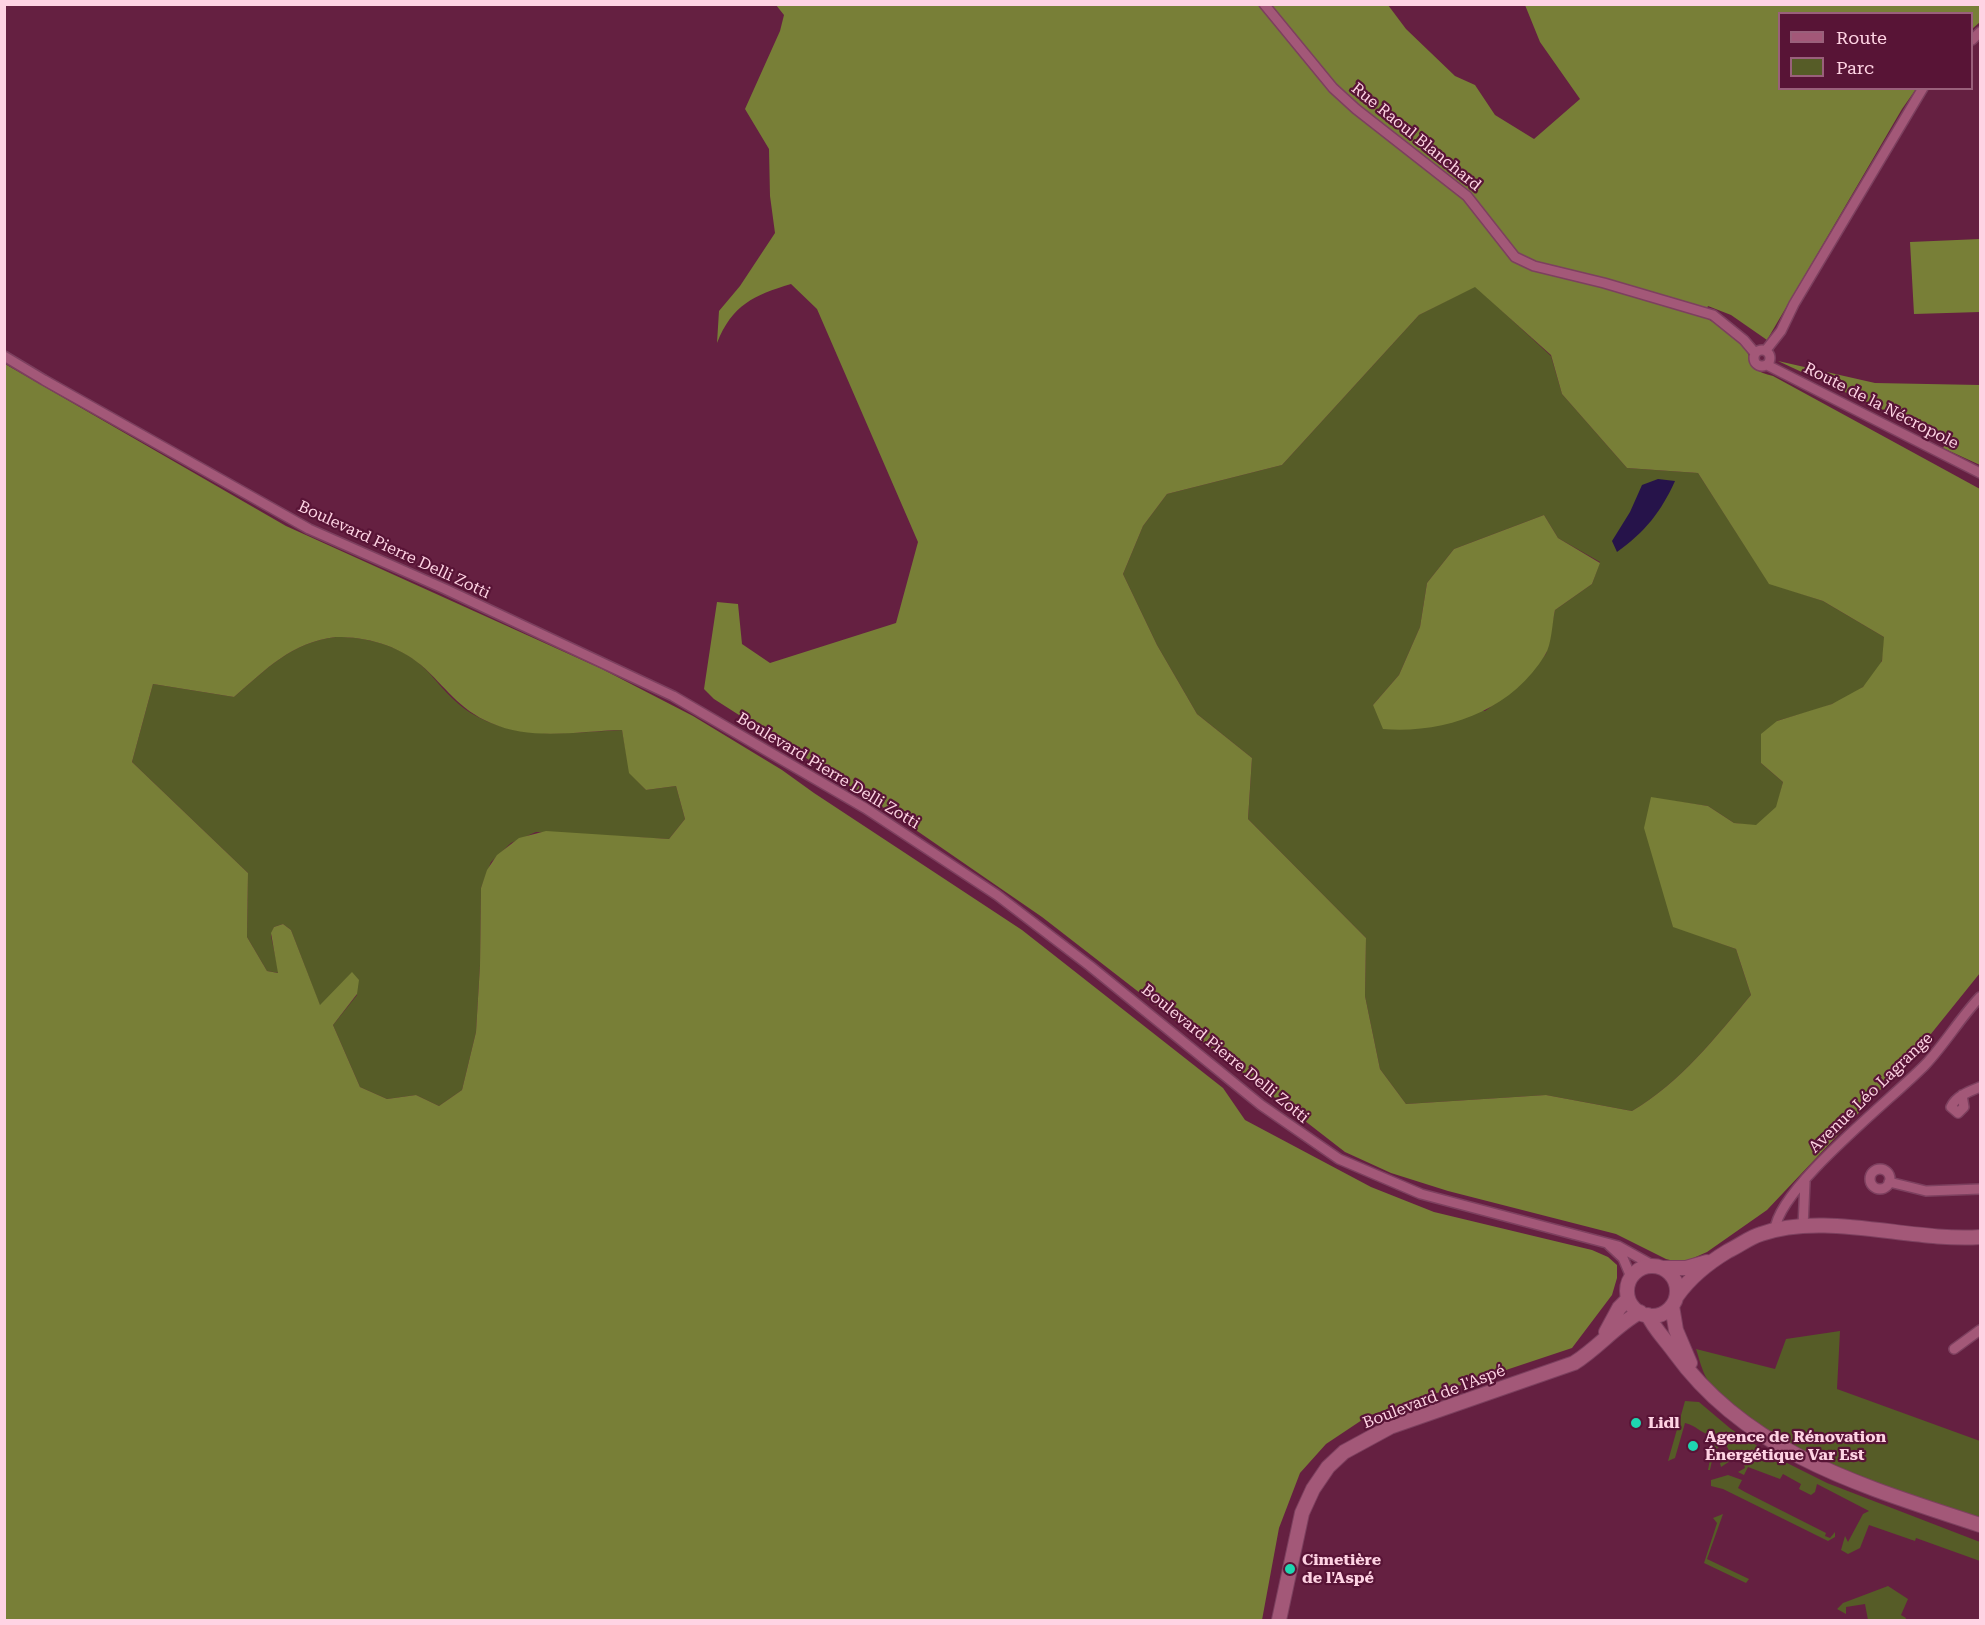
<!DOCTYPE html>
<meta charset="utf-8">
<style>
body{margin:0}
#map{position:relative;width:1985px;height:1625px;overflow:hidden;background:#652041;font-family:"Roboto Serif",serif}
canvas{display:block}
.frame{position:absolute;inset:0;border:6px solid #fed3e3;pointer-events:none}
.legend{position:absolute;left:1778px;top:12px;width:195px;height:78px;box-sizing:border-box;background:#581436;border:2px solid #9a607b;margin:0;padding:8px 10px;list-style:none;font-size:18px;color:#fed3e3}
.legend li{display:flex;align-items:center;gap:12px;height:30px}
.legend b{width:30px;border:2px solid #9a607b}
</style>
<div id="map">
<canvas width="1985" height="1625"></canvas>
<div class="frame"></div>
<ul class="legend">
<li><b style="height:8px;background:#a35878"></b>Route</li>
<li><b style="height:16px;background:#565c27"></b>Parc</li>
</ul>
</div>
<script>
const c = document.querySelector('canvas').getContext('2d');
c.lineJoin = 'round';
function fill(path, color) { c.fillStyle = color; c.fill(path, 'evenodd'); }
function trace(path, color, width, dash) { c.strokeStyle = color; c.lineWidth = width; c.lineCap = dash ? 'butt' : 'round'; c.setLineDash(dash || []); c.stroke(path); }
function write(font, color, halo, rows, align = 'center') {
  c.font = font + ' "Roboto Serif",serif'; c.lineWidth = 4.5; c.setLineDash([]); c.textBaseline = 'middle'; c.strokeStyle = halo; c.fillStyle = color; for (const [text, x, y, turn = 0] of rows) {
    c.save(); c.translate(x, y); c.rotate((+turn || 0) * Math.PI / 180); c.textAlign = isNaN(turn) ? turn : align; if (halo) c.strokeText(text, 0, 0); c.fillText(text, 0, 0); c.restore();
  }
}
fill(new Path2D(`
 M1475,286L1551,356L1562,394L1627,468L1698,473L1769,583L1823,601L1884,637C1884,644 1884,653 1882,660C1869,701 1812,710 1777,721L1761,763L1783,782L1777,807L1756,826L1734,823L1708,806L1651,798L1673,926L1736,949L1751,995C1715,1038 1681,1082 1632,1111L1546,1095L1406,1104L1380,1069L1365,996L1366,938L1248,819L1252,758L1197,714L1157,645L1123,574L1143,526L1167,494L1282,465L1419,315ZM1544,515L1558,538L1600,562L1592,584L1555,610L1546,654L1518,687L1485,711L1373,705L1399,675L1420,627L1427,583L1454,549Z
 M336,637C371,637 407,647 431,675C445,691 458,707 478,717C523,741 574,732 622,730L630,773L646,790L676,786L685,819L669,839L536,832L511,843L491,862L481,888L480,965L476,1032L462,1090L439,1106L416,1095L387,1099L360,1087L333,1025L357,995L352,973L320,1006L291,930L283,924L274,927L271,936L279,973L267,971L247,937L248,873L132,762L153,684L234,697C268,668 290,643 336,637Z
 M1840,1331L1837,1389L1980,1441V1519C1898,1493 1808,1466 1740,1411C1728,1402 1715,1392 1707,1379C1702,1371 1699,1358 1696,1349L1775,1369L1786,1339Z
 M1685,1401L1699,1402L1731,1429L1773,1456L1827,1483L1980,1542V1561L1916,1538L1915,1541L1869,1525L1860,1548L1848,1554L1841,1550L1845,1536L1848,1542L1863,1514L1869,1511L1817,1484L1815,1492L1811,1495L1799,1489L1801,1484L1783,1474L1780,1479L1748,1467L1744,1475L1738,1472L1745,1468L1743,1461H1730L1721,1467L1720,1463L1733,1458L1725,1443C1713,1448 1713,1458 1710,1470H1708L1711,1454L1705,1452L1711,1440L1710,1435C1699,1432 1697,1426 1685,1423L1675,1458L1668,1461Z
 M1728,1475L1742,1480L1738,1488L1745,1492L1826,1533L1825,1536L1830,1538L1835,1532V1537L1828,1541L1723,1489L1711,1486V1480Z
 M1723,1514L1707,1559L1749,1579L1746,1583L1704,1563L1717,1523L1713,1518Z
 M1888,1586L1908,1599L1901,1615L1906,1618L1905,1620H1868L1865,1604L1846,1607V1614L1837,1609L1843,1603Z`), '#565c27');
fill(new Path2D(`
 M776,5H1388L1406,29L1455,76L1475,85L1495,115L1534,139L1580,99L1540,42L1525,5H1980V22L1972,29V14H1780V88L1916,89L1902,109L1767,340L1731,315L1708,306L1703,316C1716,324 1732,333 1742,345C1757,361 1741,368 1773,376L1980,489V973L1918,1050L1767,1210L1707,1252L1682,1263L1666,1259L1616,1234L1448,1191L1391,1173L1345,1152L1042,917L878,804L714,699L704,689L717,602L738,604L742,644L770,663L896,623L918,542L817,309L791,284C754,295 732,305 717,343L719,311L740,286L775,233L770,196L769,149L745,109L780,31L784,15ZM1475,287L1551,355L1562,394L1627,468L1698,473L1769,584L1823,601L1884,637L1882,661L1863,687L1832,704L1777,721L1761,734V763L1783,782L1776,807L1756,825L1734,823L1708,806L1651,797L1644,828L1673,927L1736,949L1751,995C1715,1038 1681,1082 1632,1111L1546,1095L1406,1104L1380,1069L1365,996L1366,938L1248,819L1252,758L1197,714L1157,645L1123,574L1143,526L1167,494L1282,465L1419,315Z
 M1980,239V312L1914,314L1910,242Z
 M1778,361L1875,383L1980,385V465L1943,448L1948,440Z
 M5,364L286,526L602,669L693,716L782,770L814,793L1022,930L1223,1088L1245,1120L1371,1187L1434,1212L1592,1250L1608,1257L1617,1265V1278L1612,1295L1572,1348L1368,1416L1326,1444L1300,1473L1279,1528L1262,1620H5ZM336,637C367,637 397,645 421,665C446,687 458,709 491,723C531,741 579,731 622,730L629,773L646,790L676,786L685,819L669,839L546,831L519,838L497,855L487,870L481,888L480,965L476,1032L462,1090L439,1106L416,1095L387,1099L360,1087L333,1025L357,994L359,980L352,972L320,1005L291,930L283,924L274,927L271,933L278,973L267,971L247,937L248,873L132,762L153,684L234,697C268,668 290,643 336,637Z
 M1544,515L1558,538L1600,563L1592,584L1555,610C1552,623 1552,644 1545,655C1511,711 1445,734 1383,729L1373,705L1399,675L1420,627L1427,583L1454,549Z`), '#787f37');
fill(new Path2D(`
 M1658,479L1675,481C1661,512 1645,532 1617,552L1612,541L1630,512L1642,485Z`), '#26134a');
const street = new Path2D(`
 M1264,4L1333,88L1356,109L1467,196L1515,257L1534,266L1604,283L1713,315L1744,340L1755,353
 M1972,40L1980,32
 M1754 358a8 8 0 1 1 16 0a8 8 0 1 1-16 0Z
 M1766,350L1781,331L1794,304L1923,88
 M4,356L44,380L309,529L445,589L673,696L865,808L997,895L1090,966L1261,1105L1339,1159L1421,1194L1618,1246L1654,1266
 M1767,365L1980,473
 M1962,1095L1964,1107L1958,1113L1951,1107C1956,1096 1970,1091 1980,1087
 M1870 1179a10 10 0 1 1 20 0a10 10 0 1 1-20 0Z
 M1889,1182L1926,1191L1980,1189
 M1803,1227L1805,1182
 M1775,1230C1778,1188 1893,1098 1925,1065C1945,1044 1960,1018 1980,997
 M1609,1245L1623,1258L1631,1277
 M1954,1349L1980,1330`);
const secondary = new Path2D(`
 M1627 1291a25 25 0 1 1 50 0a25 25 0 1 1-50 0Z
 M1662,1268H1686L1707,1262
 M1677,1296C1691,1276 1708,1263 1728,1251C1739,1246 1750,1237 1761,1234C1825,1211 1912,1242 1980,1237
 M1672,1306L1676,1330L1690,1363
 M1648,1315C1654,1329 1666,1340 1675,1353C1749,1455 1866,1487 1980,1525
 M1606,1332L1619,1308L1628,1299
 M1279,1620L1302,1513L1313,1489L1328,1467L1344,1452L1390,1427L1574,1363C1598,1348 1615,1326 1640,1312`);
trace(street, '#7d405f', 12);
trace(secondary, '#7d405f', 16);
trace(street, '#a35878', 9);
trace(secondary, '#a35878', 14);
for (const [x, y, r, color] of [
 [1636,1423,6,"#1ed5b0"],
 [1693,1446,6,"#1ed5b0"],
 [1290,1569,6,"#1ed5b0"]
]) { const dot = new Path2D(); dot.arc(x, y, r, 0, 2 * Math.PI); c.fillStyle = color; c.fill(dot); trace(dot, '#581436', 2); }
write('16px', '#fed3e3', '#581436', [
 ["Rue Raoul Blanchard",1416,137,39],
 ["Route de la Nécropole",1881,406,27],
 ["Boulevard Pierre Delli Zotti",394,550,25],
 ["Boulevard Pierre Delli Zotti",828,771,31],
 ["Boulevard Pierre Delli Zotti",1225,1054,39],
 ["Avenue Léo Lagrange",1871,1093,-44],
 ["Boulevard de l'Aspé",1434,1397,-21]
]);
write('bold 16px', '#fed3e3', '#581436', [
 ["Lidl",1648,1423],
 ["Agence de Rénovation",1705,1437],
 ["Énergétique Var Est",1705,1455],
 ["Cimetière",1302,1560],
 ["de l'Aspé",1302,1578]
], 'left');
</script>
